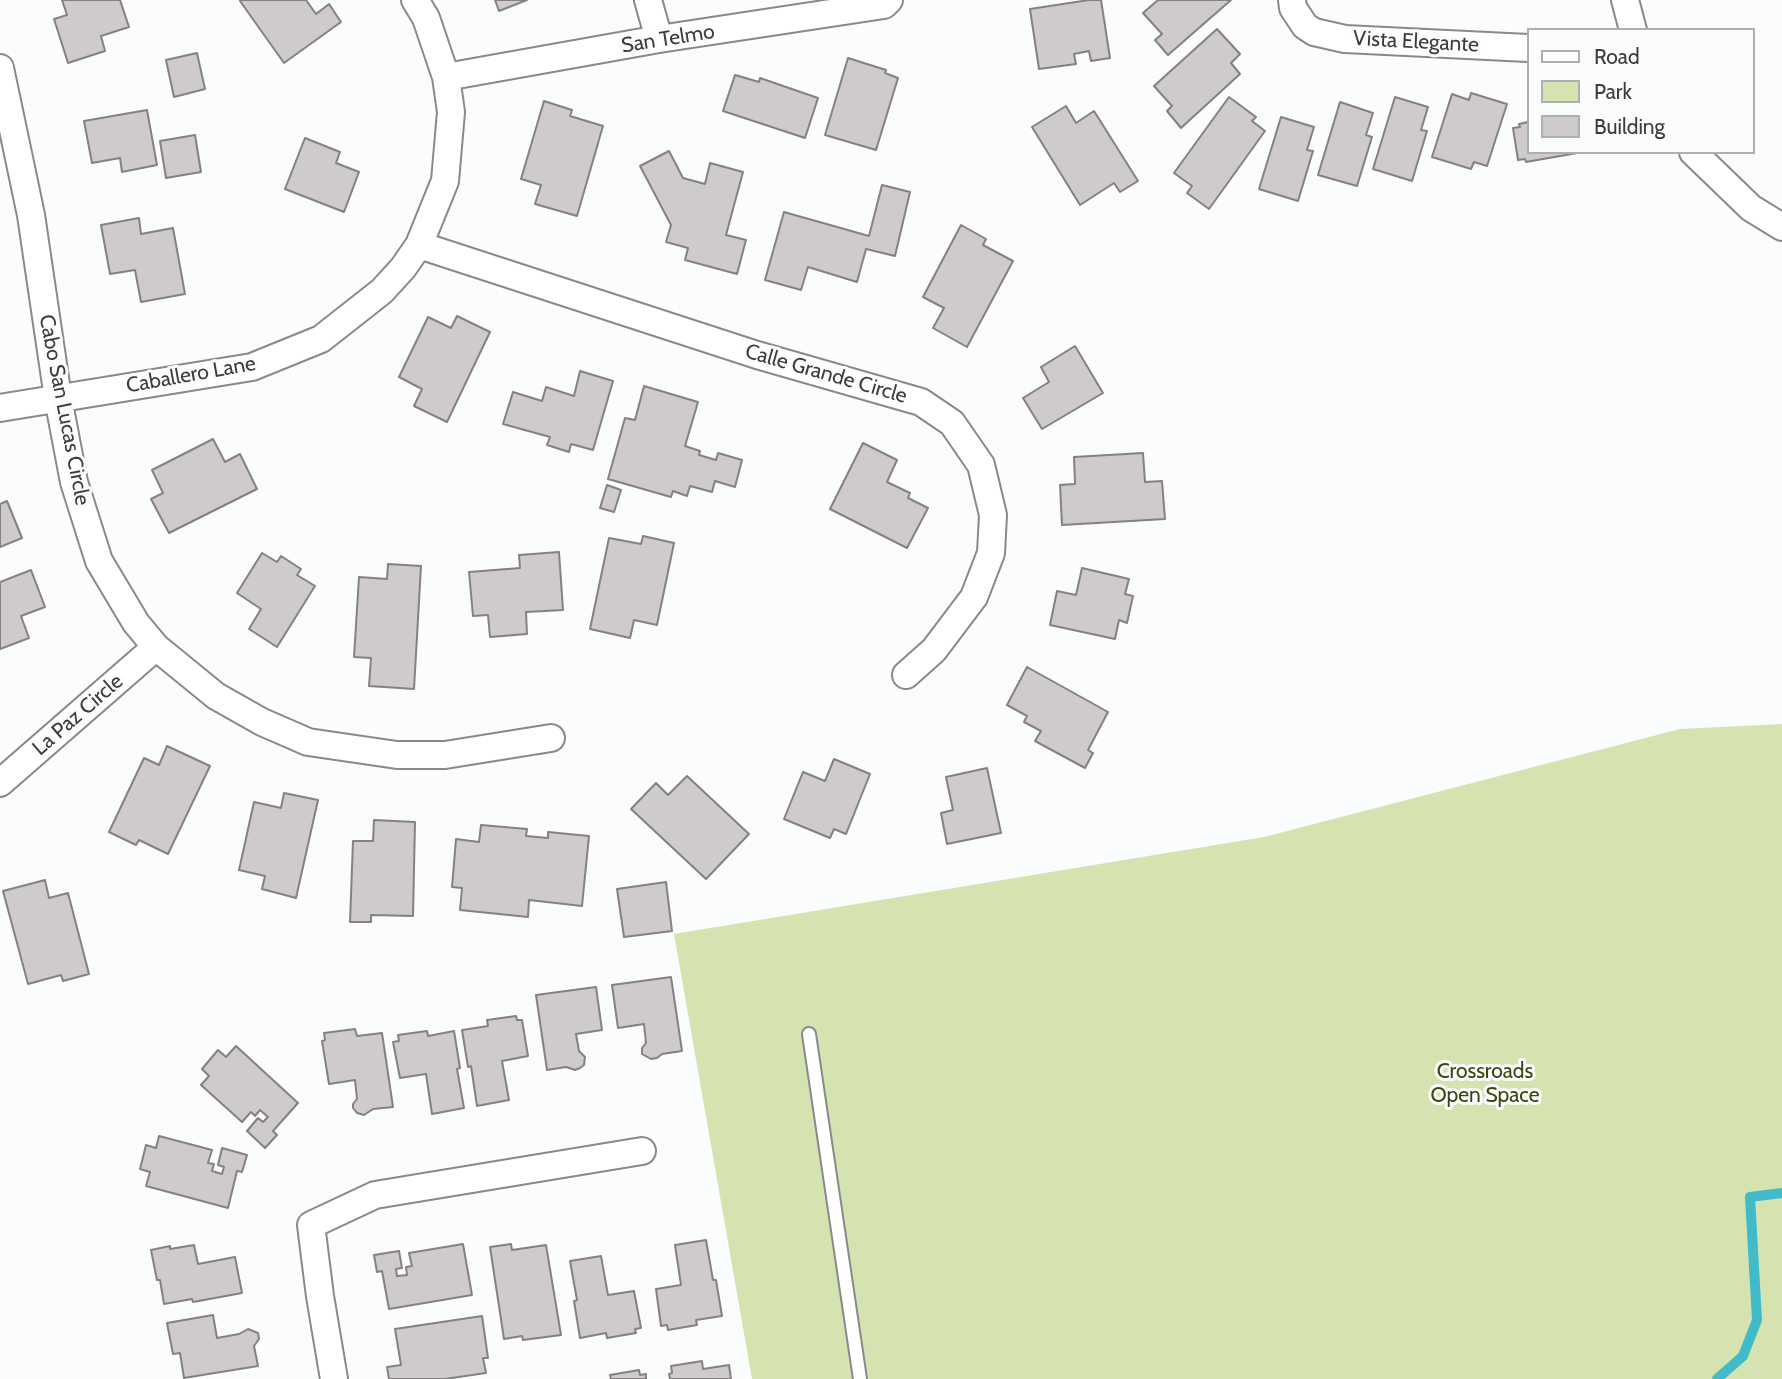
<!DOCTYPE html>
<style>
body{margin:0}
#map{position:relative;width:1782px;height:1379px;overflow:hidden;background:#fafcfe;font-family:Cabin,sans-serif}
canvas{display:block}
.legend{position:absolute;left:1527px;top:28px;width:228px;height:126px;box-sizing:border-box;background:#fafcfe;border:2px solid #aeafb0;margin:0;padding:9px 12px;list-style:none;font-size:21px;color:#3b3c3c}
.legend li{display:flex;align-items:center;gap:14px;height:35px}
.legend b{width:35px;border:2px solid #aeafb0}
</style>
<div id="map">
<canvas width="1782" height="1379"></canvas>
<ul class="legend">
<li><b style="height:9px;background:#fff"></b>Road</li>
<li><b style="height:19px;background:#d5e3b1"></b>Park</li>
<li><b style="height:19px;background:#cecbca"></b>Building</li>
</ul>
</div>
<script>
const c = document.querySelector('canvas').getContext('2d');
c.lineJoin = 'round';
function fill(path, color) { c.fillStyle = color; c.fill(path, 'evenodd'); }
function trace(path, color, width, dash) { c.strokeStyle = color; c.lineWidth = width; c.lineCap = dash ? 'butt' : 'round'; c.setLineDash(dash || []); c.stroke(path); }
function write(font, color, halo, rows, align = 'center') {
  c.font = font + ' Cabin,sans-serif'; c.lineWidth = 6; c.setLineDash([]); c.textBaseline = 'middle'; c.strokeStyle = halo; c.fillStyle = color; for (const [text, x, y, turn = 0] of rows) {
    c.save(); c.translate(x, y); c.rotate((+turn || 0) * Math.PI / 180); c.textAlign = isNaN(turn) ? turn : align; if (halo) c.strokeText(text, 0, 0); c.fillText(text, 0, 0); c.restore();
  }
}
fill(new Path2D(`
 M1782,724V1379H752L674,934L1264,837L1680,729Z`), '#d5e3b1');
trace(new Path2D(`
 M1717,1379L1743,1356L1757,1320L1750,1197L1782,1193`), '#41bbc9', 10);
const building = new Path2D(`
 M62,0H120L129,27L101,36L105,51L68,63L54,19L67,15Z
 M242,0H306L316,14L329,4L341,22L284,63L240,1Z
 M495,0H527L499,11Z
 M1089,0H1101L1110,58L1091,61L1089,51L1074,54L1076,64L1039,69L1030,9Z
 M1158,0H1231L1168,55L1155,40L1162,34L1143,13Z
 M1217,29L1240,54L1231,63L1240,74L1181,128L1167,111L1172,106L1154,86Z
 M197,53L205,89L174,97L166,60Z
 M848,58L886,70L885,73L898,78L876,150L825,135Z
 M735,75L759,82L760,78L818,98L805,138L723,111Z
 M1471,93L1507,104L1487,166L1474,162L1471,169L1432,157L1452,94L1469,100Z
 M1229,97L1256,117L1252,121L1265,131L1209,209L1187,193L1192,186L1174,173Z
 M1395,97L1428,107L1421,130L1427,131L1412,181L1373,169Z
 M544,101L572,110L570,116L603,126L577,216L535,204L541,185L521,179Z
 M1340,102L1373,113L1366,135L1372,137L1357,186L1318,175Z
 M1066,106L1076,123L1094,111L1138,181L1120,192L1114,183L1080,205L1032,127Z
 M147,110L157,165L122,172L120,158L92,163L84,121Z
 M1281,117L1314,127L1307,150L1313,151L1298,201L1259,189Z
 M1528,122V152H1583L1526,162L1525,159L1518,160L1513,128L1520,127L1519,124Z
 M195,135L201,172L166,178L160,141Z
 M305,138L340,152L336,163L359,172L344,212L285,189Z
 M669,151L683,178L705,184L710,163L743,172L726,235L746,240L737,274L685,260L688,248L666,242L671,225L640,166Z
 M882,185L910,192L895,256L866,249L857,282L808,267L801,290L765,280L784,212L869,236Z
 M139,218L141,234L173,228L185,294L141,302L135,270L110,274L101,225Z
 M961,225L986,239L983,245L1013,261L967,347L933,328L944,308L923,297Z
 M457,316L490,332L447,422L414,406L422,389L399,377L428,317L451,328Z
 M1075,346L1103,393L1042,429L1023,398L1049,382L1041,367Z
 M580,371L613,381L593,450L571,444L569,452L547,445L550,437L503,424L513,392L542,401L546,387L574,396Z
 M644,386L698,402L685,446L700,451L699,455L716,460L718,453L742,460L735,487L715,481L712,492L690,486L687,496L673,491L671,497L608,479L625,418L635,420Z
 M213,439L225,462L240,454L257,489L169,533L151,499L163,493L152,470Z
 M863,443L897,460L887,482L910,493L908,498L928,508L907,548L830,509Z
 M1143,453L1145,482L1162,481L1165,519L1062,525L1060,485L1075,484L1074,457Z
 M607,485L621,490L614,512L600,508Z
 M7,501L22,538L0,547V504Z
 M643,536L674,543L657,625L634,620L630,638L590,629L609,538L641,544Z
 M559,552L563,610L526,612L527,634L490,637L488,615L473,616L469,572L520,568L519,555Z
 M262,553L277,562L281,556L301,569L297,575L315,586L277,647L249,629L261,609L237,593Z
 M388,564L421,566L414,689L369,686L371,658L354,657L359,577L387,579Z
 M1082,568L1129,579L1125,594L1133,596L1127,623L1119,620L1115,639L1050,625L1057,591L1076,595Z
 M31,570L45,607L21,616L29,638L0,649V582Z
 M1027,667L1108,712L1088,750L1093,753L1085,768L1035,741L1041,731L1024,722L1027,716L1007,705Z
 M167,746L210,766L168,854L139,840L136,845L109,832L144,758L159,765Z
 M834,759L870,774L846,834L834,829L830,838L784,819L803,772L825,781Z
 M987,768L1001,833L947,844L941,813L953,810L946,777Z
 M687,776L749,834L706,879L631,809L656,783L668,795Z
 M284,793L318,800L296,898L262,889L265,876L239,870L254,802L281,808Z
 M374,820L415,822L413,916L371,915V922H350L353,841H373Z
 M481,825L527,829L526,836L548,838V832L589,836L582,906L529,900L528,917L460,910L462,888L452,887L456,839L479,842Z
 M45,880L49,898L68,893L89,974L63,981L61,975L28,984L3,891Z
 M666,882L672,931L624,937L617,889Z
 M671,977L682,1051L662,1054L657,1058L651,1059L642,1054V1048L646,1043L644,1024L618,1028L612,985Z
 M596,987L602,1030L576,1034L579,1051L585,1057L584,1065L580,1068L575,1070L566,1067L547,1070L536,995Z
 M516,1016L517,1020H522L528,1056L502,1061L509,1100L477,1106L471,1066L468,1067L462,1030L488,1026L487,1020Z
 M355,1029L357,1036L382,1033L393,1107L373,1109L364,1115L357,1113L353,1108V1104L357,1099L355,1080L329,1084L322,1041L325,1040L324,1033Z
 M427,1031L428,1036L454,1031L460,1068L457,1069L464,1108L432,1114L426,1074L400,1078L393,1042L399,1041L398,1035Z
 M236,1046L298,1103L273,1131L277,1135L265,1148L247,1131L258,1118L263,1122L268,1117L260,1110L255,1116L251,1112L242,1122L201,1085L209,1076L202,1069L218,1050L226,1057Z
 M159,1136L212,1150L208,1163L214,1164L212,1171L222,1174L224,1167L218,1165L222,1148L247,1155L242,1172L237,1171L228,1208L146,1186L150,1172L140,1169L146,1145L156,1148Z
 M706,1240L713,1280H716L722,1316L696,1320L697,1325L668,1330L667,1325L661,1326L656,1289L681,1285L675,1245Z
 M463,1244L472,1295L389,1309L382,1271L377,1272L374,1255L399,1251L402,1268L396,1269L397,1276L407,1275L406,1267L412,1266L409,1253Z
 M511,1244L512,1250L546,1245L561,1335L523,1340L522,1336L504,1339L490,1247Z
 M194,1245L198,1264L235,1257L242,1293L193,1302L192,1299L164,1304L160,1280H157L151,1250L170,1246V1249Z
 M601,1256L608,1295L634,1291L641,1328L635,1329L636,1333L607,1338L606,1333L580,1338L574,1301L577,1300L570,1261Z
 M213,1315L217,1338L239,1334L248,1329L258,1333L259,1339L254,1346L258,1366L184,1378L180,1353L173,1354L167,1323Z
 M482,1316L488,1358H483L486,1373L445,1379H389L387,1367L401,1365L395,1329Z
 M702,1361L703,1369L729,1365L731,1379H670L669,1374L672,1373L671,1366Z
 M639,1370L640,1375L646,1374V1379H611L610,1375Z`);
fill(building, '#cecbca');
trace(building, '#848180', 2);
const lane = new Path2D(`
 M809,1034L860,1379`);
const street = new Path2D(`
 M648,0L659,39
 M1292,0L1293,8L1305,26L1314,32L1345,39L1528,48
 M1625,0L1633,30
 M0,68L31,215L58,398L74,482L99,561L136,623L156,647L216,696L262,722L308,742L397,755H445L551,738
 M446,77L659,39L884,5L889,0
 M1693,152L1751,208L1782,227
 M419,245L757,355L921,402L952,423L981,465L993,515L991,553L974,597L934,650L906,675
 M0,408L252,367L321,339L382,291L403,268L419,245L445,181L451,112L446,77L426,18L415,0
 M0,783L156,647
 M334,1379L320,1296L311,1225L375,1195L642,1151`);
trace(lane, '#88898b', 16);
trace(street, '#88898b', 30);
trace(lane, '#fff', 12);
trace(street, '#fff', 26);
write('21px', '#3b3c3c', '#fafcfe', [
 ["San Telmo",668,39,-9],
 ["Vista Elegante",1416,42,3],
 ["Calle Grande Circle",826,374,16],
 ["Caballero Lane",191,375,-10],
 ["Cabo San Lucas Circle",64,410,79],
 ["La Paz Circle",78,715,-41]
]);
write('21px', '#3b470a', '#fafcfe', [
 ["Crossroads",1485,1072],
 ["Open Space",1485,1096]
]);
</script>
